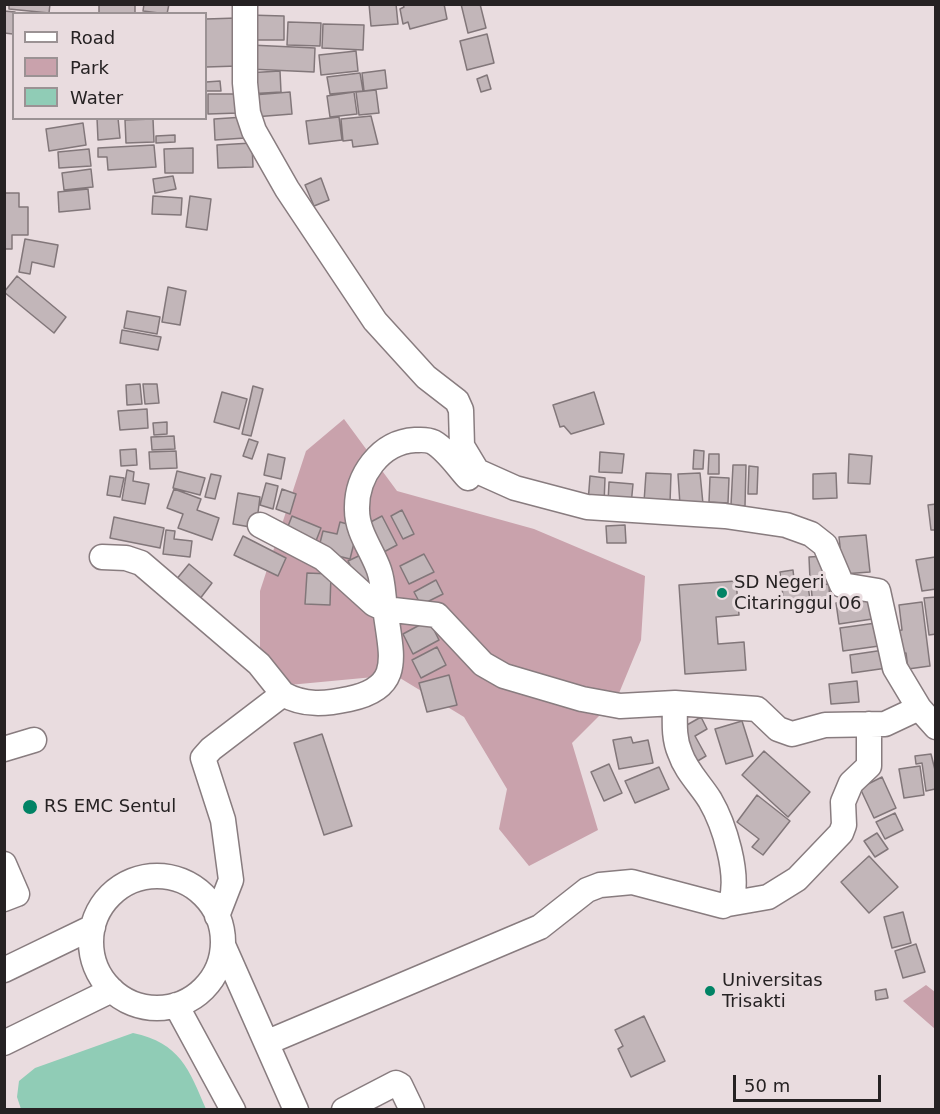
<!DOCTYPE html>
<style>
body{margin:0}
#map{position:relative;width:940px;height:1114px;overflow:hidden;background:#e9dcdf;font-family:"DejaVu Sans",sans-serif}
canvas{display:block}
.frame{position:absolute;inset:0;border:6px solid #262223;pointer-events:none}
.legend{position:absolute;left:12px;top:12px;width:195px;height:108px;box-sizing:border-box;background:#e9dcdf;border:2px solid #9b9294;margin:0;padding:8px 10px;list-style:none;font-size:18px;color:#262223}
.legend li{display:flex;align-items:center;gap:12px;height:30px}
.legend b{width:30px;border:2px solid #9b9294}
.scale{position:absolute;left:733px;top:1075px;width:148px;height:27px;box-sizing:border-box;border:3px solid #262223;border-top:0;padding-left:8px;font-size:18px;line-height:21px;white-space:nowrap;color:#262223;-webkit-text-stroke:4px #e9dcdf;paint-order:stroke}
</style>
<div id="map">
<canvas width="940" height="1114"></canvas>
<div class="frame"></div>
<ul class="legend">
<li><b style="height:8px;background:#fff"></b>Road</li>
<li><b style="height:16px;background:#c9a2ac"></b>Park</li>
<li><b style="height:16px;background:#90ccb6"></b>Water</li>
</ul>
<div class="scale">50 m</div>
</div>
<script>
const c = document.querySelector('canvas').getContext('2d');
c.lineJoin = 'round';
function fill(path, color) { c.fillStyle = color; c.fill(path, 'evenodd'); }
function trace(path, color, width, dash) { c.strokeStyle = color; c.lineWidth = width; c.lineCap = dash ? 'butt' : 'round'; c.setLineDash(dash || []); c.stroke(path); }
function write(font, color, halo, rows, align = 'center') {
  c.font = font + ' "DejaVu Sans",sans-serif'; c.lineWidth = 6; c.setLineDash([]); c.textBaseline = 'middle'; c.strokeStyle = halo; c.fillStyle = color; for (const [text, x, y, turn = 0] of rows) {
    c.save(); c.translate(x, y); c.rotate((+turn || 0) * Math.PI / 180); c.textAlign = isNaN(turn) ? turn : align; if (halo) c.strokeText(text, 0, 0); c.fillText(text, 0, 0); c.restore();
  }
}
fill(new Path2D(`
 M344,419L397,491L534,529L645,576L641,640L617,698L572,743L598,830L529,866L499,829L507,789L464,717L395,675L289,685L260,661V591L306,451Z
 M926,985L935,992V1029L903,1001Z`), '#c9a2ac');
fill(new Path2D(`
 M133,1033C180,1043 189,1069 206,1109H21L17,1097L19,1081L35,1068Z`), '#90ccb6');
const building = new Path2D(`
 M9,4H50L49,13L9,9Z
 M99,4H135V14H99Z
 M144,4H169L167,14L143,11Z
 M369,4H396L398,24L371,26Z
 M403,4H444L447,19L410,29L408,22L403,24L400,9L404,7Z
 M461,4H480L486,28L468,33Z
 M4,11L15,12L13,34L4,33Z
 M248,15L284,16V40H247Z
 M237,18L238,66L206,67V19Z
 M288,22L321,23L320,46L287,45Z
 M323,24L364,25L363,50L322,48Z
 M487,34L494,63L467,70L460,41Z
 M250,45L315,48L314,72L249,69Z
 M356,51L358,71L321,75L319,55Z
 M385,70L387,88L364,91L362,73Z
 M280,71L281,92L247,94L246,73Z
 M360,73L363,91L330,94L327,77Z
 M487,75L491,89L481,92L477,79Z
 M220,81L221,91H206V82Z
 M376,90L379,113L359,115L356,92Z
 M290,92L292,114L254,117L253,95Z
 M354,92L357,114L330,117L327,96Z
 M208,94H239V113L208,114Z
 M371,116L378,144L353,147L352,140L343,141L341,119Z
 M244,117L245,138L215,140L214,119Z
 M339,117L342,140L309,144L306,121Z
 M97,118H118L120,138L98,140Z
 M153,119L154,142L126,143L125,120Z
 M83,123L86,145L49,151L46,129Z
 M175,135V142L156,143V136Z
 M252,143L253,167L218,168L217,145Z
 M154,145L156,167L108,170L107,157H98V148Z
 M193,148V173H165L164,149Z
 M89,149L91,166L59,168L58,152Z
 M91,169L93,187L64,190L62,173Z
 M173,176L176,189L155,193L153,179Z
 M321,178L329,200L314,206L305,185Z
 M88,189L90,209L59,212L58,192Z
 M4,193H19V207H28V235H12V249H4Z
 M153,196L182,198L181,215L152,214Z
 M190,196L211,199L207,230L186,227Z
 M25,239L58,245L54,267L32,262L30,274L19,272Z
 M17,276L66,317L54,333L4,292Z
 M168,287L186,291L180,325L162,322Z
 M127,311L160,317L157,334L124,328Z
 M122,330L161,337L158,350L120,343Z
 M140,384L142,404L127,405L126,385Z
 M143,384H157L159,403L145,404Z
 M253,386L263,389L251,436L242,434Z
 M222,392L247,399L239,429L214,422Z
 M594,392L604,424L571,434L564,426L560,427L553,405Z
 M147,409L148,428L120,430L118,411Z
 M167,422V434L154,435L153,423Z
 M174,436L175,449L152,450L151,437Z
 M249,439L258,442L252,459L243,456Z
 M136,449L137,465L121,466L120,450Z
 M694,450L704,451L703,469H693Z
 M176,451L177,468L150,469L149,452Z
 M600,452L624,454L622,473L599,472Z
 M268,454L285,458L281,479L264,475Z
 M709,454H719V474H708Z
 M849,454L872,456L870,484L848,483Z
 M733,465H746L745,506L731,505Z
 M749,466L758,467L757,494H748Z
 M127,470L134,472L133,481L149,484L145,504L122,500Z
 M177,471L205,478L200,495L173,488Z
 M646,473L671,474L670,503L644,502Z
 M700,473L703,504L680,505L678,474Z
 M836,473L837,498L813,499V474Z
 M211,474L221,476L215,499L205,497Z
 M110,476L124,478L120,497L107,495Z
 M590,476L605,478L604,504L588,503Z
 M710,477L729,478L728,503L709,502Z
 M609,482L633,484L631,505L608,503Z
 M266,483L278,486L273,509L260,505Z
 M174,489L201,499L197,510L219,518L212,540L178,528L183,514L167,508Z
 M282,489L296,494L290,514L276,509Z
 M238,493L260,497L256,528L233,524Z
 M936,504V530H931L928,505Z
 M402,510L414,534L403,539L391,516Z
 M292,516L321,528L314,546L285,534Z
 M382,516L397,545L380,554L365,525Z
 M114,517L164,528L160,548L110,538Z
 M340,522L358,527L350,559L318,551L323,531L337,534Z
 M625,525L626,543H607L606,526Z
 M166,530L175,531L174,539L192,541L190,557L163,554Z
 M866,535L870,572L843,574L839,537Z
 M243,536L286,558L278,576L234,555Z
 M367,552L379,575L360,585L348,561Z
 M424,554L434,572L409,584L400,566Z
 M826,556L827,579L810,580L809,557Z
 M935,557L936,589L922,591L916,560Z
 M189,564L212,583L199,600L175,581Z
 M793,570L794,579L807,578L810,600L784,604L780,572Z
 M307,573L331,574L330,605L305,604Z
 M436,580L443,594L421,605L414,592Z
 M736,581L739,615L716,617L718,644L744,642L746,670L685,674L679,585Z
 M829,584L830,607L813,608L811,585Z
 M936,597V634L929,635L924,598Z
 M876,598L879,618L839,624L836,603Z
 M922,602L930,666L908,669L906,653L894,654L891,632L902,630L899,605Z
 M429,620L439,640L413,654L403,634Z
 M876,623L879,646L843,651L840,628Z
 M437,647L446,665L421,678L412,660Z
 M884,650L887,668L852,673L850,655Z
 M449,675L457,705L427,712L419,683Z
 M857,681L859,702L831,704L829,684Z
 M701,717L707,729L695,736L706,756L696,762L678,730Z
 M742,721L753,756L726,764L715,729Z
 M322,734L352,826L324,835L294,743Z
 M631,737L633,743L648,740L653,763L619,769L613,740Z
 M764,751L810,792L788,817L742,775Z
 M931,754L936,774V793L935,789L926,791L922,763L916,764L915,756Z
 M609,764L622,793L604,801L591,772Z
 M920,766L924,795L904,798L899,769Z
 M659,767L669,789L635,803L625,781Z
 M882,777L896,808L874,818L860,788Z
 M757,795L790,821L763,855L752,847L759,839L737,822Z
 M895,813L903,830L885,839L876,822Z
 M877,833L888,849L875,857L864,841Z
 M869,856L898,887L869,913L841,882Z
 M903,912L911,943L892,948L884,917Z
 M916,944L925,972L903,978L895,951Z
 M886,989L888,998L876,1000L875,991Z
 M644,1016L665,1061L631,1077L618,1049L623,1046L615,1030Z`);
fill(building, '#c2b6b9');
trace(building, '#82777a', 1.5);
const minor = new Path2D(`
 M245,4V83L248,113L254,131L287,189L375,321L426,377L457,401L461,410L462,446L477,471L515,488L587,507L725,516L786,525L811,534L825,545L842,585L878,591L895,668L919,708L936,727
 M260,525L323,558L374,604L385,609L437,615L483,664L504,676L582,699L620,706L675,703L757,709L778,729L792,734L825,725L885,724L919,708
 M102,557L126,558L141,563L259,664L283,694
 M4,749L34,740
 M4,864L17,894L4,899
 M91 942a66 66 0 1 1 132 0a66 66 0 1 1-132 0Z
 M728,904L768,897L797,879L841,833L844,825L843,802L851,783L869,766V724
 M217,916L231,880L223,820L203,758L211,749L283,694C304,706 326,704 349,699C402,688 392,658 386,615C383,600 384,584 379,570C372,550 357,532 357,510C356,476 380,442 415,440C421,440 427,439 433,442C447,450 457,466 468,478
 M223,945L296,1110
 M4,970L93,927
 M176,1005L233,1110
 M268,1042L540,927L587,890L600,885L632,882L723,906L731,902C740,874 724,824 710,800C700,784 686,771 680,753C673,737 675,720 675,703
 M4,1043L112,990
 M344,1110L396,1083L400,1085L412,1110`);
trace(minor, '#887c7f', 27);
trace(minor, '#fff', 24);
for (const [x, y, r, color] of [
 [722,593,6,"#018365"],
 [30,807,8,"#018365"],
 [710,991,6,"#018365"]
]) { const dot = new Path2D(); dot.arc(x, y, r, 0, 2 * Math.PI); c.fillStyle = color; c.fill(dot); trace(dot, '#e9dcdf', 2); }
write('18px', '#262223', '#e9dcdf', [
 ["SD Negeri",734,583],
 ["Citaringgul 06",734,604],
 ["RS EMC Sentul",44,807],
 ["Universitas",722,981],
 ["Trisakti",722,1002]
], 'left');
</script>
